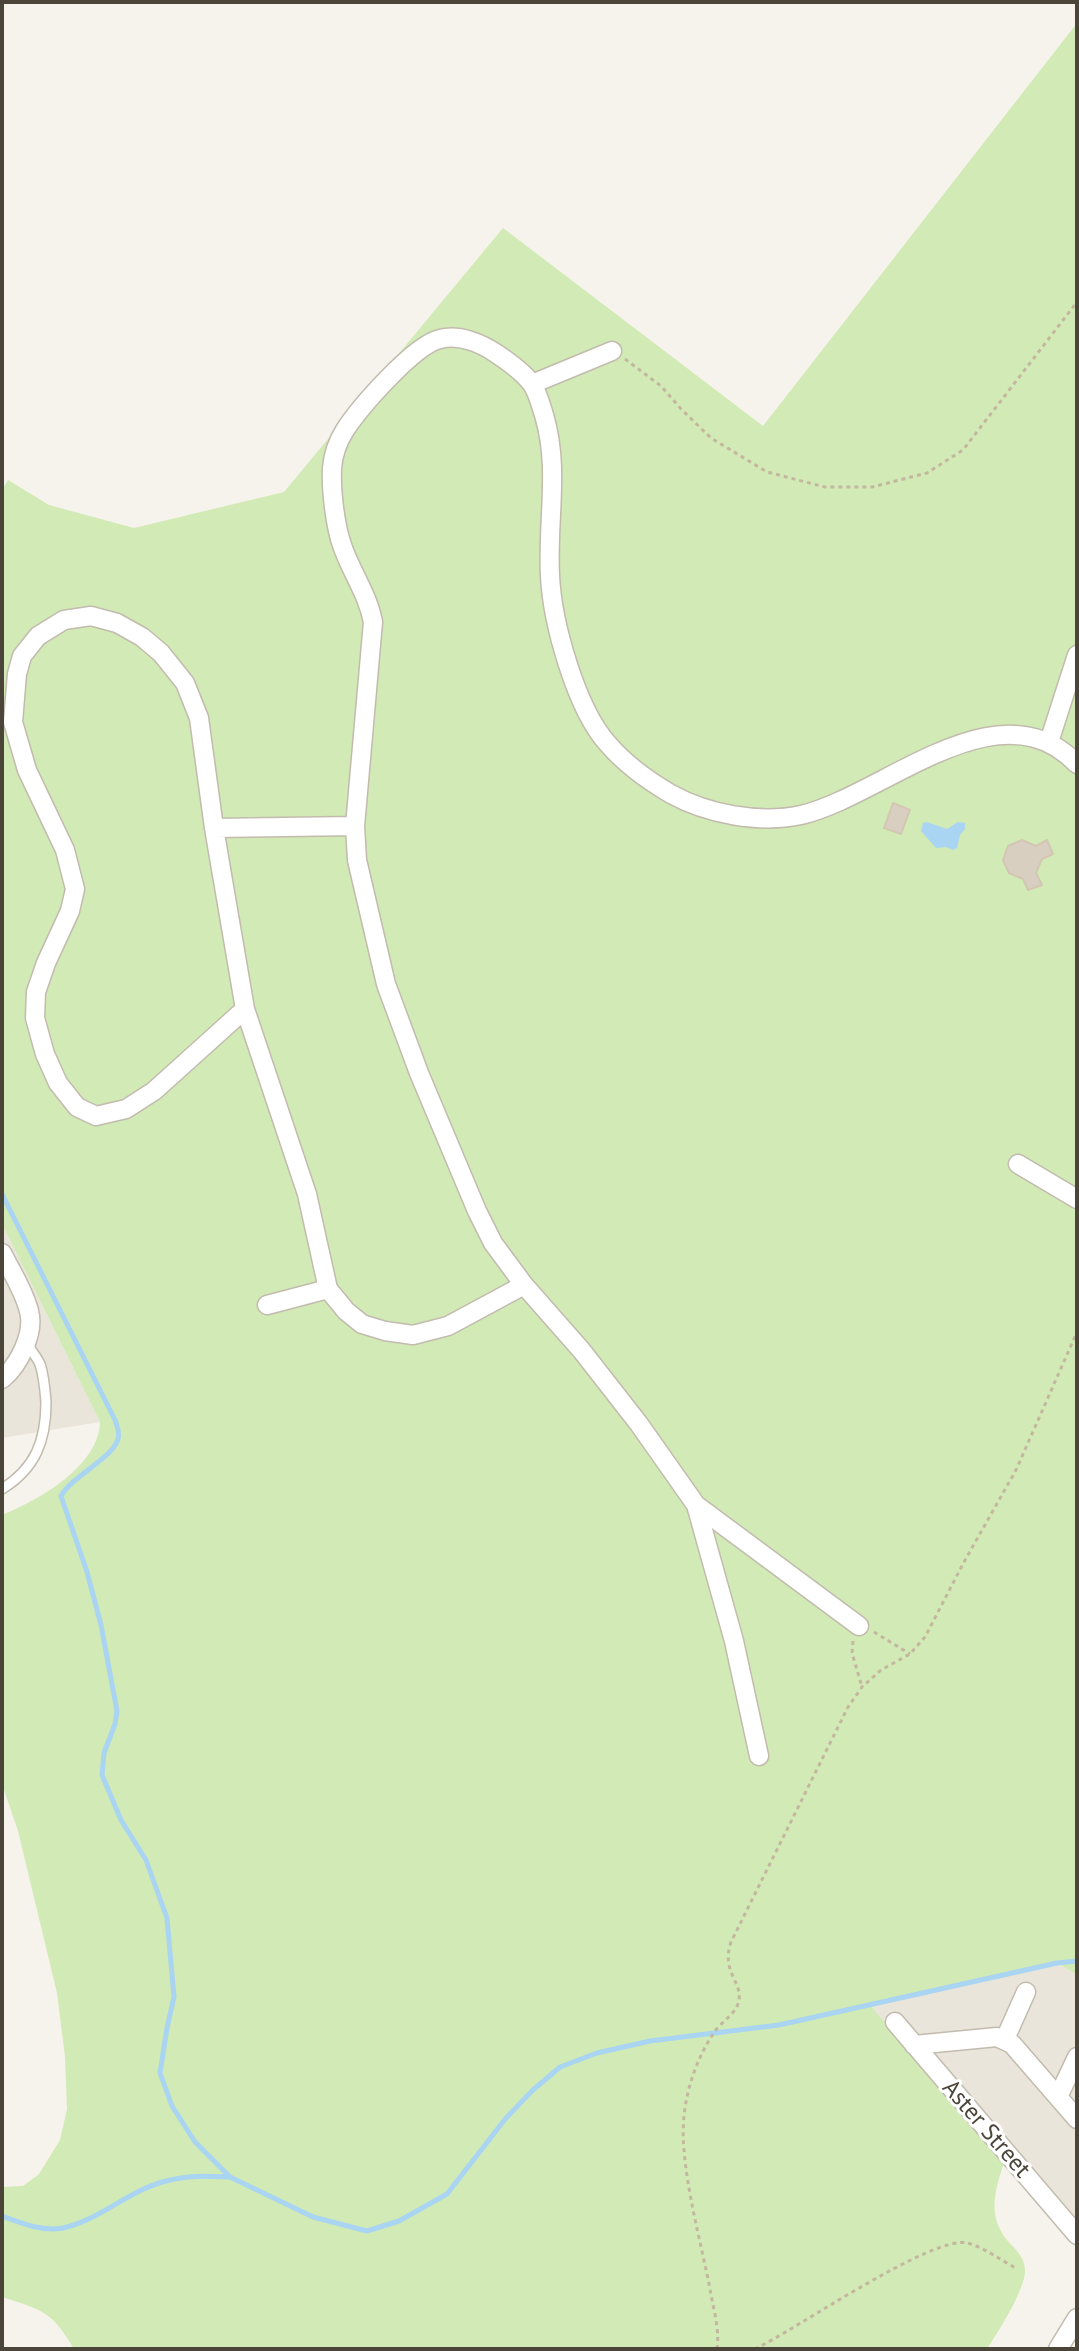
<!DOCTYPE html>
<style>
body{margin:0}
#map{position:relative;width:1079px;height:2351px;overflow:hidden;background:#f6f3ec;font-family:"PT Sans",sans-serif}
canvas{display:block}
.frame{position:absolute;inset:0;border:4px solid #4b4439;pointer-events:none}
</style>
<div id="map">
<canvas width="1079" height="2351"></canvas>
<div class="frame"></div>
</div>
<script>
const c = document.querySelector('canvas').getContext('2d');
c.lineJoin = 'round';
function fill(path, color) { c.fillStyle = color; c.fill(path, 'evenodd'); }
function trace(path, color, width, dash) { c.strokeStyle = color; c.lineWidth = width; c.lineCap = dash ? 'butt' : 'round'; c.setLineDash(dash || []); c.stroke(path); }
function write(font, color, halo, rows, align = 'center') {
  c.font = font + ' "PT Sans",sans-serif'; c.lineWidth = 6; c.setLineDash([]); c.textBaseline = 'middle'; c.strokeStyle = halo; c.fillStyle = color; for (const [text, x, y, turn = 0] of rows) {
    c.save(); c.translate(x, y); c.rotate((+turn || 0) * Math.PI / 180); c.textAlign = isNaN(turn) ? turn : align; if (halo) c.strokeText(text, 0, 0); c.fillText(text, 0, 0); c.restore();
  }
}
fill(new Path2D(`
 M2,1224L100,1422L2,1438Z
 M1057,1963L1077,1975V2249L871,2006Z`), '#eae5da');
fill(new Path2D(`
 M1077,23V1975L1057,1963L871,2006L1004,2163C995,2189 987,2216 1007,2240C1016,2250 1025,2257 1025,2271C1025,2290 998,2332 987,2349H74C52,2311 42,2310 2,2297V2187L23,2186L39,2174L60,2140L67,2109L65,2057L57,1993L18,1831L2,1784V1515C39,1500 99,1466 100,1422L2,1224V490L8,480L49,505L134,528L284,492L503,228L763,426Z`), '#d2eab5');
fill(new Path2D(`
 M927,822L947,829L958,822L965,823V829L960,835L957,848L953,850L946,847L936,848L921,831L923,823Z`), '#a9d4f2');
trace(new Path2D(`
 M2,1194L115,1420C117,1426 120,1433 118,1439C112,1459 73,1475 61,1496L87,1572L101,1625L117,1711L115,1724L104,1753L102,1775L121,1820L146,1860L167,1918L174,1997L167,2028L160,2073L172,2106L195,2142L230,2177L313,2217L367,2231L399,2221L447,2194L506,2118L533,2090L560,2067L597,2053L650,2041L779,2025L1057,1963L1077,1961
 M2,2216C21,2223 42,2232 63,2228C100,2220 129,2190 166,2181C187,2175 207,2176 229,2177`), '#a9d4f2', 5);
const building = new Path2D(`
 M893,803L910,810L901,834L884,828Z
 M1022,840L1036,846L1047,840L1053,854L1042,859L1036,873L1042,885L1028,890L1023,879L1009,873L1003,860L1008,846Z`);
fill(building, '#d8cfc1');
trace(building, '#d3c7b4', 2);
const service = new Path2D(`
 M2,1489C36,1468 46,1440 46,1402C45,1389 44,1376 40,1364C36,1356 30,1349 26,1342`);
const minor = new Path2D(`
 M532,384L612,351
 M1049,742L1077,655
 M214,828L355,826
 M245,1009L154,1091L126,1109L96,1116L77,1107L58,1083L45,1054L35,1018L36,992L46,963L70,911L75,889L65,850L27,770L13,722L17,674L22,656L38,636L64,620L91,616L117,623L142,637L161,653L185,683L199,718L214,828L245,1009L307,1194L328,1289L346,1311L362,1324L385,1331L413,1335L448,1326L524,1285
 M1018,1164L1077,1199
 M2,1253C11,1271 24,1291 29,1311C35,1333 19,1365 2,1379
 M267,1305L328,1289
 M696,1505L734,1641L759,1756
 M859,1626L696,1505L639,1424L582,1351L524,1285L493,1243L477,1211L419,1073L386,984L357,860L355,826L373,622C368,595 352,573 343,548C335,527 331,490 332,468C333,456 338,441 345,430C360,407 414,345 440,339C459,334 481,343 497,354C509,362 523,372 532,384C538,393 541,406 544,415C560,468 547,521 550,575C552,622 576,709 608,744C626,765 647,780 671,794C707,814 759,824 801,815C883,796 999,682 1077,764
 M895,2022L1077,2235
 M1005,2039L1026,1992
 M914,2045L997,2037L1012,2044L1077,2119
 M1058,2097L1077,2057
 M1058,2349L1077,2318`);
trace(service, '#c2bbae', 12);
trace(minor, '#c2bbae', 21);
trace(new Path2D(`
 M625,359L661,386L681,409L711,438L767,472L825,487H872L927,473L963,450L1077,302
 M874,1632L910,1654
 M853,1641L852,1653L862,1687
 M717,2349C720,2329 713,2308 710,2289C701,2243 688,2197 684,2150C680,2109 691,2068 713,2034C720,2022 737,2014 739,2000C742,1981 721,1972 731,1942L848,1707L862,1687L881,1670L910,1654L925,1637L964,1562L1016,1470L1077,1332
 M755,2349C795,2330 932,2235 967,2243C984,2247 1000,2260 1016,2268`), '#c4b79f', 3, [4, 4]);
trace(service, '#fff', 9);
trace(minor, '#fff', 18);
write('24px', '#4b4439', '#fff', [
 ["Aster Street",986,2129,49]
]);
</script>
